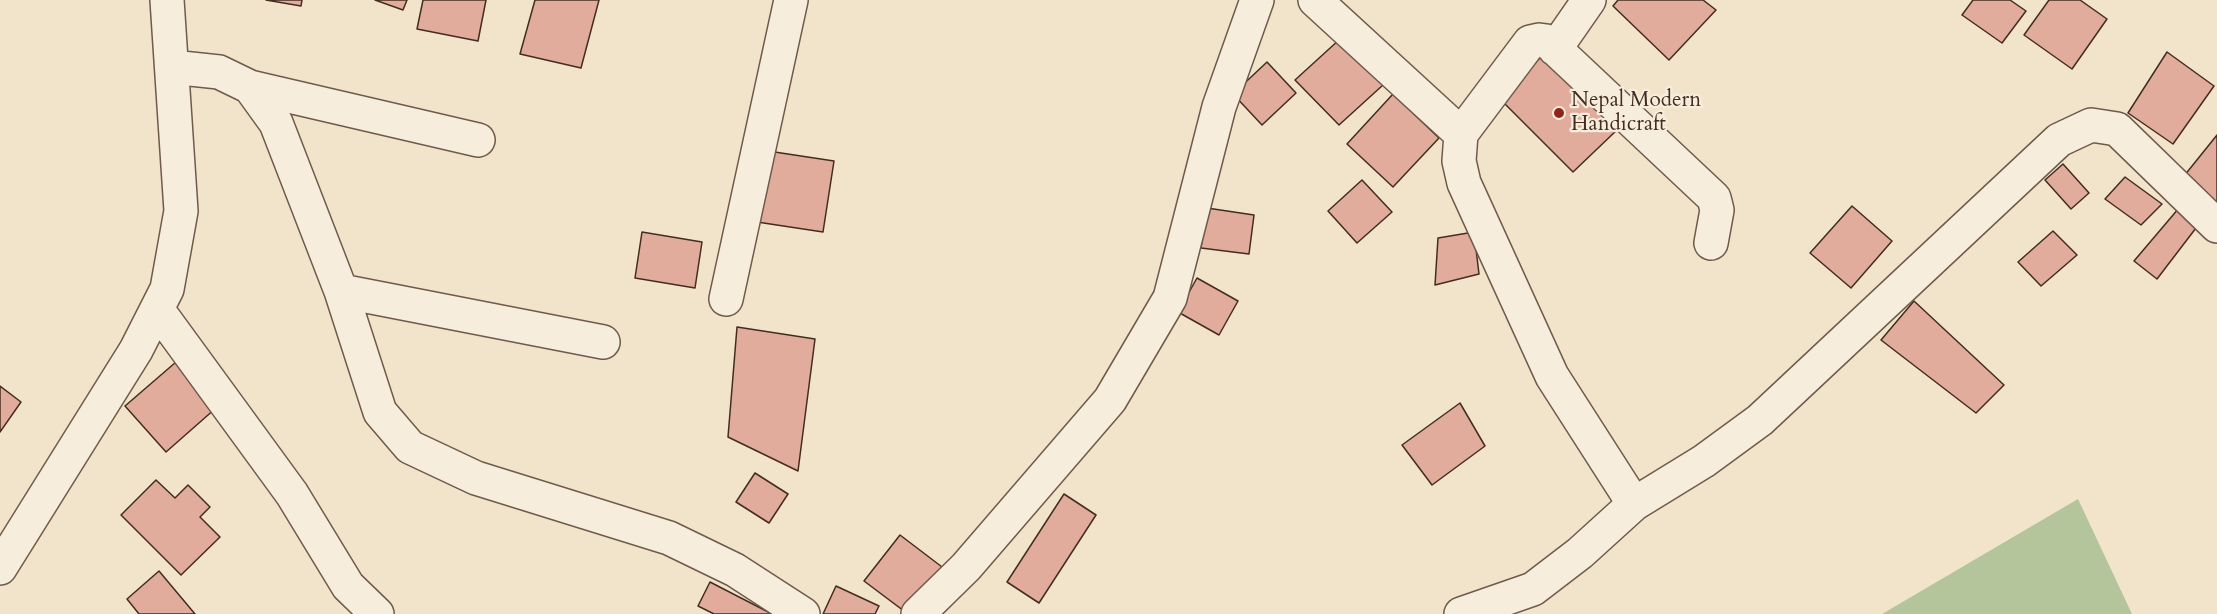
<!DOCTYPE html>
<style>
body{margin:0}
canvas{display:block;background:#f1e4ca}
</style>
<canvas width="2217" height="614"></canvas>
<script>
const c = document.querySelector('canvas').getContext('2d');
c.lineJoin = 'round';
function fill(path, color) { c.fillStyle = color; c.fill(path, 'evenodd'); }
function trace(path, color, width, dash) { c.strokeStyle = color; c.lineWidth = width; c.lineCap = dash ? 'butt' : 'round'; c.setLineDash(dash || []); c.stroke(path); }
function write(font, color, halo, rows, align = 'center') {
  c.font = font + ' Cardo,serif'; c.lineWidth = 4.5; c.setLineDash([]); c.textBaseline = 'middle'; c.strokeStyle = halo; c.fillStyle = color; for (const [text, x, y, turn = 0] of rows) {
    c.save(); c.translate(x, y); c.rotate((+turn || 0) * Math.PI / 180); c.textAlign = isNaN(turn) ? turn : align; if (halo) c.strokeText(text, 0, 0); c.fillText(text, 0, 0); c.restore();
  }
}
fill(new Path2D(`
 M2078,499L2132,614H1882Z`), '#b4c59c');
const building = new Path2D(`
 M266,0H302L301,6Z
 M375,0H407L403,10Z
 M423,0H486L478,41L417,29Z
 M535,0H599L581,68L520,54Z
 M1618,0H1703L1716,10L1669,60L1613,6Z
 M1973,0H2010L2026,11L2002,43L1962,15Z
 M2049,0H2080L2107,19L2072,69L2024,35Z
 M1340,39L1383,85L1339,125L1295,80Z
 M2167,52L2214,86L2173,144L2128,113Z
 M1544,54L1618,129L1573,172L1499,98Z
 M1267,62L1296,93L1262,125L1233,94Z
 M1393,94L1439,138L1393,187L1347,144Z
 M2217,135V203L2184,176Z
 M768,151L834,161L823,232L757,222Z
 M2063,164L2089,193L2071,209L2045,180Z
 M2125,177L2162,204L2141,225L2105,199Z
 M1362,180L1392,212L1357,243L1328,211Z
 M1852,206L1892,241L1851,288L1810,253Z
 M1207,208L1254,215L1249,254L1201,248Z
 M2179,208L2196,228L2157,279L2134,261Z
 M2053,231L2077,255L2041,286L2018,262Z
 M642,232L702,242L695,288L635,278Z
 M1474,232L1479,274L1435,285L1438,238Z
 M1197,278L1238,301L1219,335L1178,312Z
 M1914,301L2004,385L1976,413L1881,340Z
 M737,327L815,339L798,471L728,437Z
 M176,362L216,408L166,452L125,406Z
 M0,386L21,402L0,432Z
 M1460,403L1485,446L1432,485L1402,445Z
 M755,473L788,494L769,523L736,502Z
 M156,480L175,498L188,485L210,507L200,517L220,537L181,575L121,515Z
 M1064,494L1096,515L1039,603L1007,582Z
 M900,535L946,570L908,614L864,581Z
 M159,571L195,614H139L127,599Z
 M710,582L772,614H714L698,606Z
 M836,586L879,606L875,614H823Z`);
fill(building, '#e1ac9b');
trace(building, '#442c21', 1.5);
const minor = new Path2D(`
 M1315,0L1461,134
 M1555,49L1589,0
 M172,67L219,72L250,87L276,123L341,291L380,412L410,447L476,478L669,538L735,570L803,614
 M250,87L478,140
 M341,291L603,342
 M726,299L791,0
 M157,309L292,494L348,586L377,614
 M1634,504L1552,376L1464,183L1459,161L1461,134L1530,42L1539,40L1547,41L1714,198L1717,210L1711,243
 M0,568L136,350L167,289L181,211L167,0
 M918,614L966,567L1110,400L1170,298L1219,107L1257,0
 M1461,614L1533,589L1580,553L1634,504L1704,461L1760,420L2059,140L2091,125L2117,129L2217,226`);
trace(minor, '#6f5a4b', 36);
trace(minor, '#f6eddd', 33);
for (const [x, y, r, color] of [
 [1559,113,6,"#8f2418"]
]) { const dot = new Path2D(); dot.arc(x, y, r, 0, 2 * Math.PI); c.fillStyle = color; c.fill(dot); trace(dot, '#f6eddd', 2); }
write('21px', '#442c21', '#f6eddd', [
 ["Nepal Modern",1571,101],
 ["Handicraft",1571,125]
], 'left');
</script>
